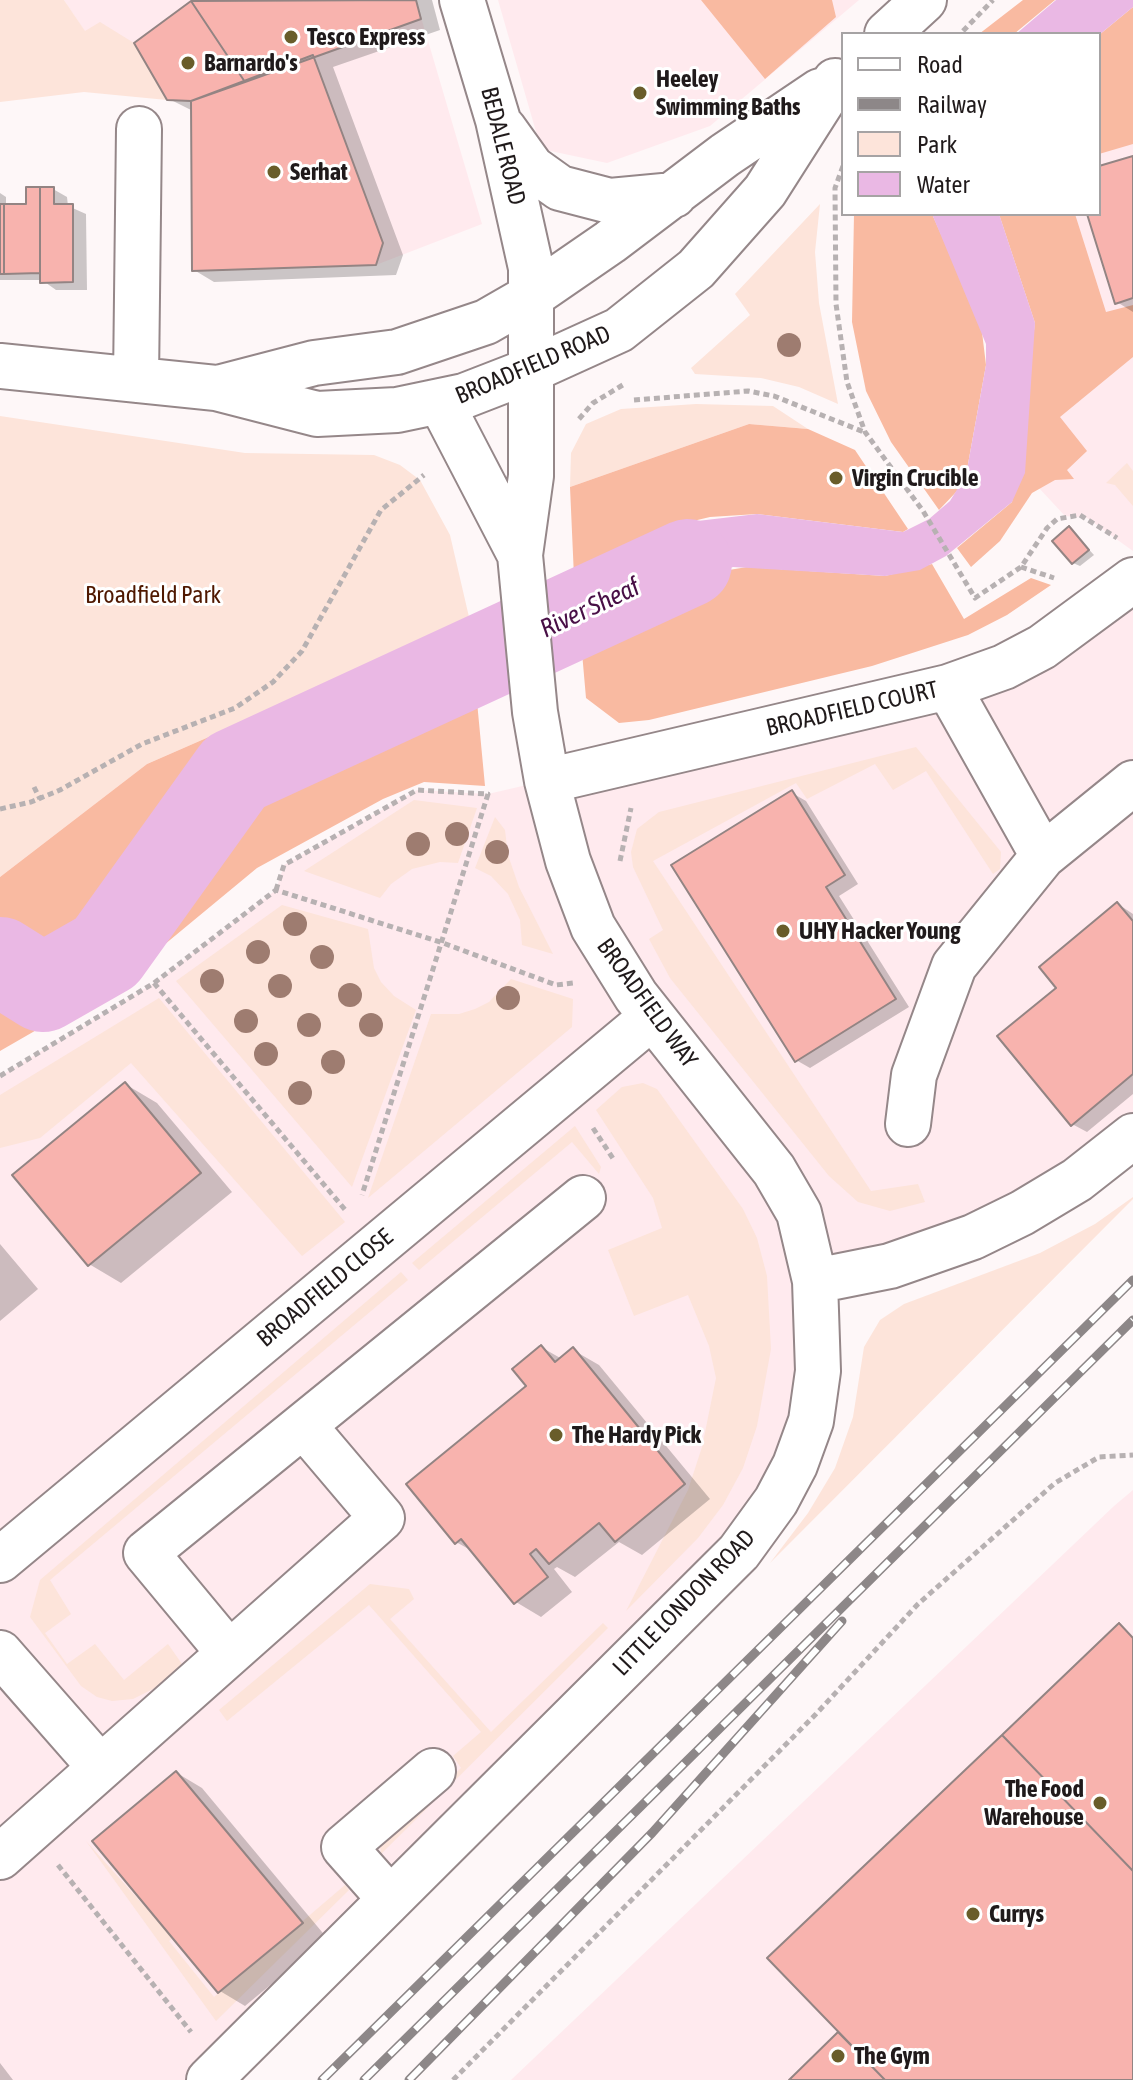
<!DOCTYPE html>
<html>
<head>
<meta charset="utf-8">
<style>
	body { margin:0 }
	#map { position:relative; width:1133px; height:2080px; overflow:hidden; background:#fef7f8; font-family:"Asap Condensed",sans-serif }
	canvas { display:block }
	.legend { position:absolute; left:841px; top:32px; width:260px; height:184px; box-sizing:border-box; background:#fff; border:2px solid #a6a3a4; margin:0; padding:10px 14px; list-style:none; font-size:24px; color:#201a1b }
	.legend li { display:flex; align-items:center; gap:16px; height:40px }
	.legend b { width:40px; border:2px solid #a6a3a4 }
</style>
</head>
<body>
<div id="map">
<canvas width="1133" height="2080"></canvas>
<ul class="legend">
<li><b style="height:10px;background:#fff"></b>Road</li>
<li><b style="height:10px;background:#8d8788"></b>Railway</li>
<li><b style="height:22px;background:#fde4da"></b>Park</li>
<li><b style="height:22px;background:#eab8e4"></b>Water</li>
</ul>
</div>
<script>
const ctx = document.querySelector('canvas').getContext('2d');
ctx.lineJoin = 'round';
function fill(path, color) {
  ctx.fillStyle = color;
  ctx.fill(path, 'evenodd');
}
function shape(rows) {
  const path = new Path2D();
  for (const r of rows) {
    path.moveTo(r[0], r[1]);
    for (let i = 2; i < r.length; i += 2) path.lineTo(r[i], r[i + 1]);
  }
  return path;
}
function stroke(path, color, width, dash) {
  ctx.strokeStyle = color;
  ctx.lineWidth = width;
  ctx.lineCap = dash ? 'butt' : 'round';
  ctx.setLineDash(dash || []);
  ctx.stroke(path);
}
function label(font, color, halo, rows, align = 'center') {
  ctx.font = font + ' "Asap Condensed",sans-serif';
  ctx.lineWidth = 6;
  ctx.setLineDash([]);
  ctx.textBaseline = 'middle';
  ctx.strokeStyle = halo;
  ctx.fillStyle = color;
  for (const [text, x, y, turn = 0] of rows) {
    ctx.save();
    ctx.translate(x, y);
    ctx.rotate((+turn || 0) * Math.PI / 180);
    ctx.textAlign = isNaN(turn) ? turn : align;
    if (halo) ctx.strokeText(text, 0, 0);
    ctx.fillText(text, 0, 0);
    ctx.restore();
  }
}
const built = shape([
	[64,0,416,0,482,224,376,265,192,271,191,101,167,100,134,43,85,32],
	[498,0,859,0,710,126,607,163,541,149],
	[1133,7,1133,551,1087,518,1065,516,1025,473,999,214,1099,214,1099,35],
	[1133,580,1133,1136,1077,1180,816,1281,795,1465,209,2080,0,2080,0,1076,154,983,276,890,284,865,417,790,488,794,948,687],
	[1133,1490,1133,2080,511,2080,1114,1506]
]);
const green = shape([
	[0,0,64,0,85,31,100,22,134,43,167,100,84,92,0,102],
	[820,204,815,252,819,303,838,404,799,387,761,378,695,374,691,368,750,315,735,294],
	[696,404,773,406,808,429,749,424,570,487,571,453,586,424,621,409],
	[0,416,245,453,374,455,400,465,420,480,450,535,469,617,339,680,147,764,0,877],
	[1127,463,1133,471,1133,506,1115,485,1106,483],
	[916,747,1001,852,1000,869,993,874,926,771,893,790,875,764,807,799,796,783,653,861,871,1191,918,1184,925,1202,890,1211,858,1202,829,1176,670,978,649,939,663,930,633,867,631,852,637,829,659,812],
	[414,800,477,808,458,863,440,862,412,869,391,884,380,898,304,871],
	[495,817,505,830,508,855,519,887,553,954,522,945,520,920,508,894,491,876,475,868],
	[282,905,368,929,374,968,381,982,394,996,416,1010,352,1187,176,981],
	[511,979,573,999,572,1027,368,1198,431,1014,459,1014,475,1009,489,1002],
	[159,998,345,1222,302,1256,131,1063,40,1138,0,1148,0,1095],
	[643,1083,657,1089,743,1209,757,1238,767,1276,771,1349,757,1426,743,1468,723,1505,698,1538,626,1611,688,1490,702,1447,716,1378,709,1346,688,1295,634,1316,608,1250,662,1228,653,1198,596,1110,622,1087],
	[575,1126,601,1167,599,1174,572,1142,419,1270,412,1263],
	[1133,1197,1133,1199,770,1563,808,1513,835,1468,853,1417,864,1347,880,1320,904,1304,1040,1253,1095,1224],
	[401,1272,408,1280,50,1580,71,1614,45,1633,67,1664,95,1644,124,1680,168,1644,182,1664,155,1688,133,1699,112,1701,97,1697,81,1686,30,1617,40,1580],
	[370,1584,409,1589,414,1599,390,1619,491,1732,603,1623,608,1628,381,1854,380,1845,461,1768,453,1756,481,1732,369,1605,227,1721,219,1710],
	[86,1841,173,1938,169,1941,214,1997,345,1885,349,1890,216,2021]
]);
const forest = shape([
	[701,0,832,0,836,17,765,79],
	[1023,0,1055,0,1014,34,979,34],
	[1133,7,1133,144,1099,154,1099,35],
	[854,214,932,214,981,324,986,365,966,475,959,489,939,510,891,442,866,391,852,322],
	[999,214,1075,214,1106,312,1133,305,1133,357,1060,417,1087,451,1067,470,1074,479,1055,480,1032,493,1000,541,971,567,957,548,1012,502,1035,323],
	[749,424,808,429,855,450,908,529,903,532,757,514,710,517,689,522,574,577,570,487],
	[932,564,964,619,1031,578,1051,585,1007,615,968,635,872,666,649,720,619,723,586,698,581,641,717,572,747,567,885,576],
	[469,617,485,786,424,782,383,799,257,868,118,983,0,1051,0,877,147,764,339,680]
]);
const water = shape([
	[1056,0,1133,0,1133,7,1099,35,1016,34],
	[932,214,999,214,1035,323,1025,473,1012,502,946,556,920,570,885,576,733,567,717,572,581,641,574,577,689,522,757,514,903,532,929,519,950,501,966,475,986,365,986,344]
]);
const shadow = shape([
	[195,0,432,0,440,30,333,67,403,255,396,275,214,282,194,270,193,111,169,99,136,44],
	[1133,158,1133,312,1117,302,1089,214,1099,214,1099,169],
	[53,189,67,197,68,206,86,214,87,290,56,290,42,280,0,280,0,193,6,197,6,206,28,206],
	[1069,528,1094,555,1080,566,1073,563],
	[792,793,806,801,858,884,839,896,909,1007,810,1068,796,1060],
	[1118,904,1133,914,1133,1094,1087,1132,1072,1124,1059,988],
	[125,1084,157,1103,232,1192,121,1283,89,1264],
	[0,1244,38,1289,0,1321],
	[541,1347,562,1359,573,1350,599,1365,710,1499,642,1555,619,1542,575,1577,557,1567,554,1569,572,1592,541,1617,516,1602,476,1553,456,1542,529,1387],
	[177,1773,202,1788,327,1938,245,2006,220,1991],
	[0,2063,13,2080,0,2080]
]);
const river = shape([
	[0,961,43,988,106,952,235,772,688,563]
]);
const building = shape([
	[416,0,421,19,245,82,191,1,416,0],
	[191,1,245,82,191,101,167,100,134,43,191,1],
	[313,55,383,243,376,265,192,271,191,101,313,55],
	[1133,156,1133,298,1115,304,1087,214,1099,214,1099,166,1133,156],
	[26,187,40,187,40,273,4,274,4,204,26,204,26,187],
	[40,187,54,187,54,204,73,204,73,282,40,283,40,187],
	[0,204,4,204,4,274,0,274,0,204],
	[1069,526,1089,550,1072,564,1052,541,1069,526],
	[792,790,845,875,826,887,896,999,795,1062,671,865,792,790],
	[1117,902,1133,921,1133,1074,1071,1126,997,1036,1056,988,1039,967,1117,902],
	[125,1082,201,1173,88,1266,12,1175,125,1082],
	[541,1345,555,1362,573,1347,685,1484,615,1542,599,1523,549,1564,536,1549,530,1554,548,1577,514,1604,461,1539,455,1544,406,1484,526,1386,512,1369,541,1345],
	[1119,1623,1133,1638,1133,1871,1002,1735,1119,1623],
	[1002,1735,1133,1871,1133,2080,885,2080,767,1958,1002,1735],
	[176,1771,303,1923,218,1993,92,1841,176,1771],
	[838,2032,885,2080,789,2080,838,2032]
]);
const path = shape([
	[963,31,993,0],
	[843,166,835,188,836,304,847,382,865,432,923,511,975,598,1021,567,1047,528,1057,519,1080,515,1117,538],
	[634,400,748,391,774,396,864,432],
	[579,419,593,403,626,383],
	[1021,567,1054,578],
	[34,787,40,799],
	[0,809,31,802,60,790,142,744,235,708,273,682,302,651,381,510,424,475],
	[620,861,631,808],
	[276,890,284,865,417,790,488,794,362,1195],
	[154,983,347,1212],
	[0,1076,154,983,276,890,443,943,556,985,573,983],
	[593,1128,614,1160],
	[58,1865,191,2032],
	[453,2080,816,1714,918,1604,1055,1483,1099,1457,1133,1455]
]);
const minor = shape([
	[887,34,924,0],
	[504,129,532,168,560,188,610,201,674,195],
	[0,366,216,388,317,414,397,410,464,396,531,370,619,330,696,269,765,191,835,81],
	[136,380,139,129],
	[218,388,314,363,397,352,486,322,533,295,610,242,725,155,820,91],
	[441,403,520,555],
	[948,687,1043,856],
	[547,781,948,687,1004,667,1042,647,1133,580],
	[908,1124,914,1075,954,966,1043,856,1133,783],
	[815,1281,890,1266,973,1237,1022,1213,1077,1180,1133,1136],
	[0,1560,652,1017],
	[0,1653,100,1767],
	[229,1653,146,1553,583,1198],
	[0,1857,382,1518,304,1426],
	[390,1899,344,1847,433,1771],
	[209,2080,739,1552,776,1501,795,1465,811,1421,818,1371,815,1281,799,1213,774,1170,636,996,593,927,568,861,547,781,535,712,520,555,531,476,531,268,498,120,462,0]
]);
const rail = shape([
	[322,2080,1133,1280],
	[364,2080,1133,1320],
	[409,2080,652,1833,842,1621]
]);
const trees = [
	[789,345],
	[457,834],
	[418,844],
	[497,852],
	[295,924],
	[258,952],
	[322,957],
	[212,981],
	[280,986],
	[350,995],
	[508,998],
	[246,1021],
	[309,1025],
	[371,1025],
	[266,1054],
	[333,1062],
	[300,1093]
];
const markers = [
	[291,37,8,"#695d2a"],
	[188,63,8,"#695d2a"],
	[640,93,8,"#695d2a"],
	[274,172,8,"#695d2a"],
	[836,478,8,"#695d2a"],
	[783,931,8,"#695d2a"],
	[556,1435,8,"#695d2a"],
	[1100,1803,8,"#695d2a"],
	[973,1914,8,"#695d2a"],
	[838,2056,8,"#695d2a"]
];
const poiNames = [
	["Tesco Express",307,37],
	["Barnardo's",204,63],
	["Heeley",656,79],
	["Swimming Baths",656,107],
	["Serhat",290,172],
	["Virgin Crucible",852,478],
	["UHY Hacker Young",799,931],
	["The Hardy Pick",572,1435],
	["The Food",1084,1789,"right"],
	["Warehouse",1084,1817,"right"],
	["Currys",989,1914],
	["The Gym",854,2056]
];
const streetNames = [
	["BEDALE ROAD",503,146,76],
	["BROADFIELD ROAD",533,365,-23],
	["BROADFIELD COURT",852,709,-13],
	["BROADFIELD WAY",647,1003,54],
	["BROADFIELD CLOSE",325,1288,-40],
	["LITTLE LONDON ROAD",684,1603,-46]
];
const parkNames = [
	["Broadfield Park",153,595]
];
const waterNames = [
	["River Sheaf",590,608,-25]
];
fill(built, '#ffeaee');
fill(green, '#fde4da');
fill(forest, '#f9baa1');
fill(water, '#eab8e4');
fill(shadow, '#0003');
stroke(river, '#eab8e4', 88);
fill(building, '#f8b3ae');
stroke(building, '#938483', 2);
stroke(minor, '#958789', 48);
stroke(path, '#b7b1b2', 5, [6, 4]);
stroke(minor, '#fff', 44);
stroke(rail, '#8d8788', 9);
stroke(rail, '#fff', 6, [18]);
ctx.fillStyle = '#9e7c70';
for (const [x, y] of trees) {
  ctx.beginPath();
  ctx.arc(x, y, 12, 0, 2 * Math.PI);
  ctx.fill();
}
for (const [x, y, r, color] of markers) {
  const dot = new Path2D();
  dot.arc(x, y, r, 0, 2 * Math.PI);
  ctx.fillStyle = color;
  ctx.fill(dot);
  stroke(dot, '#fff', 3);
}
label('bold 24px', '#201a1b', '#fff', poiNames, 'left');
label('24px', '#201a1b', '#fff', streetNames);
label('24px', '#4f1800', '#fff', parkNames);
label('italic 26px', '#480f46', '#fff', waterNames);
</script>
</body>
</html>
